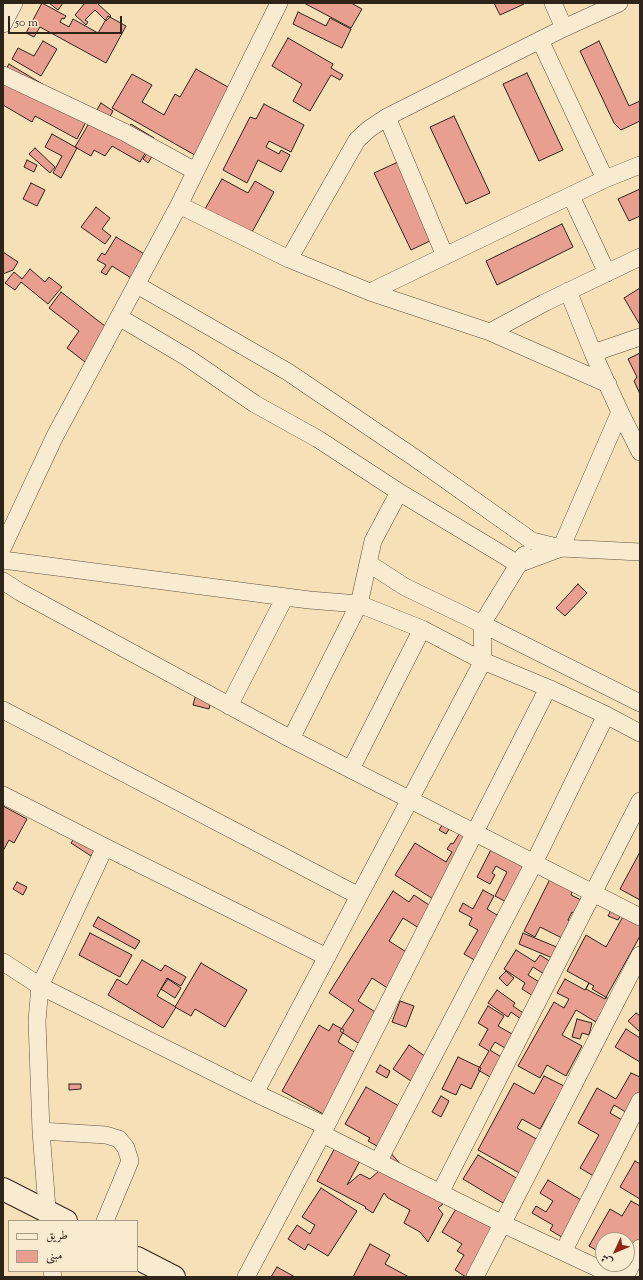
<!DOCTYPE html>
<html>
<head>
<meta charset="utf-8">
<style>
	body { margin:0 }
	#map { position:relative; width:643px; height:1280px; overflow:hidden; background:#f6e0b7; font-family:"Sorts Mill Goudy",Amiri,serif }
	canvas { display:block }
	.frame { position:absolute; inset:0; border:4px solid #2e2419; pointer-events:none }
	.legend { position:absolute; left:8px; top:1220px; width:130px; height:52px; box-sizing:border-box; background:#f9ebd0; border:1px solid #a89b87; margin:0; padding:5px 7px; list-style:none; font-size:12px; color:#2e2419 }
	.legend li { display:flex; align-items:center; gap:8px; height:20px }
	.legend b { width:20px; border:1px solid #a89b87 }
	.north { position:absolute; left:595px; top:1232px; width:40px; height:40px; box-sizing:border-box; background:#f9ebd0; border:1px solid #a89b87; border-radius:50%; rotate:226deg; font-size:11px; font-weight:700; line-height:16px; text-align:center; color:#2e2419 }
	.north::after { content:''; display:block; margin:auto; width:14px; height:18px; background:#8f2418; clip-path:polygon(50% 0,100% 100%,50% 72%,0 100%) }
	.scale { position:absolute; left:8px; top:16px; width:114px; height:18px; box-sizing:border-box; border:2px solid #2e2419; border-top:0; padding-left:5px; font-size:12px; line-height:14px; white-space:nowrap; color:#2e2419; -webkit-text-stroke:3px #f9ebd0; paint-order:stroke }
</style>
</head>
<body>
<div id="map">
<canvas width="643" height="1280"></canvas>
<div class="frame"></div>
<ul class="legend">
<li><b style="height:5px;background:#f9ebd0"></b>طريق</li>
<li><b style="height:11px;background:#e89f8f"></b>مبنى</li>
</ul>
<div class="north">ش</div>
<div class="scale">50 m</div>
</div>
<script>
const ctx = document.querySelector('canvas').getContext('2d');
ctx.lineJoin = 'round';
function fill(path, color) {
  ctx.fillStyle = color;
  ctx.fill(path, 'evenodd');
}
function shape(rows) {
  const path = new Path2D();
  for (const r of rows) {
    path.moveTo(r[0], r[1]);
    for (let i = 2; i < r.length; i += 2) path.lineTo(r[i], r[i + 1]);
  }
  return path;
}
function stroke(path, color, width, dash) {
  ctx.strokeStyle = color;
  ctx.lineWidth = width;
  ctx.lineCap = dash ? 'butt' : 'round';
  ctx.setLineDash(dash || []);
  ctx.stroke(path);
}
const building = shape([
	[42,3,66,16,64,19,62,18,60,22,69,27,73,19,98,33,108,16,126,26,106,63,40,27,34,37,26,33,42,3],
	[49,3,63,3,58,10,49,3],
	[85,3,97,3,111,16,106,21,95,10,85,20,88,22,86,25,75,15,85,3],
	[304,3,351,3,362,9,351,28,304,3],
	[494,3,523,3,524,4,500,15,494,3],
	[298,12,326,26,330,18,351,29,342,48,293,24,298,12],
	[288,38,333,64,331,68,343,75,340,80,331,75,310,111,293,101,302,84,272,66,288,38],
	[43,41,57,49,41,76,12,59,18,48,34,56,43,41],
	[599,41,629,106,640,101,640,121,621,130,614,123,580,51,599,41],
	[9,64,44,85,41,91,88,118,77,139,35,116,32,122,3,105,3,74,9,64],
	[196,69,235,91,200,158,112,108,132,74,152,85,142,102,164,115,175,94,180,97,196,69],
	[527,73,563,150,539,161,503,84,527,73],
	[101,103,113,111,108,120,127,131,131,124,154,138,140,162,112,146,105,156,94,150,91,156,75,147,101,103],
	[264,104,304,125,291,152,269,141,266,147,279,154,281,150,290,155,281,172,258,160,247,183,223,170,250,117,256,119,264,104],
	[454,116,490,193,466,204,430,127,454,116],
	[52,134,77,148,61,178,53,173,62,156,45,147,52,134],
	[35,148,55,167,50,173,29,154,35,148],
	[148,152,153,155,148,163,143,159,148,152],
	[27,160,37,165,34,172,24,167,27,160],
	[398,162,434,239,411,250,374,173,398,162],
	[222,179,248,193,255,181,274,192,251,234,205,209,222,179],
	[31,183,45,190,37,206,23,199,31,183],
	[640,189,640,216,629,221,618,199,640,189],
	[96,207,110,218,102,229,111,236,105,244,81,227,96,207],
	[562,224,573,247,497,285,486,261,562,224],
	[116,237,151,258,136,281,112,266,106,275,101,272,106,265,97,260,102,253,105,255,116,237],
	[3,252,18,262,13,270,3,274,3,252],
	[30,269,45,282,49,277,62,287,48,304,21,282,15,290,5,283,14,272,22,279,30,269],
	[640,288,640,325,624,298,640,288],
	[61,292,114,333,89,365,67,348,79,331,49,308,61,292],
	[640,353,640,394,634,381,637,377,628,359,640,353],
	[578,584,587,593,565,616,556,608,578,584],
	[196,694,211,699,209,709,193,705,196,694],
	[3,806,27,819,14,843,9,840,3,851,3,806],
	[444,822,451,826,446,834,439,830,444,822],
	[82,826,102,840,91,856,71,843,82,826],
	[461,831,473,831,438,902,395,875,415,843,446,862,452,852,447,849,451,843,453,844,461,831],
	[495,842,538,864,516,907,495,896,507,872,496,866,492,873,495,875,490,884,477,877,495,842],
	[640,852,640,900,620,889,640,852],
	[553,873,575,884,571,895,589,904,582,917,572,912,568,920,580,926,572,943,540,927,535,937,524,931,553,873],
	[17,882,27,887,23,895,13,889,17,882],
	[483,890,494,896,487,909,507,921,483,965,464,954,478,930,469,925,472,918,459,911,463,903,473,909,483,890],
	[393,891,409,902,414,895,435,909,422,930,403,918,389,941,411,955,389,989,372,978,358,1001,380,1015,361,1045,340,1031,354,1010,329,993,393,891],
	[614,904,624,909,618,920,608,916,614,904],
	[625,913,640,922,640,936,605,999,586,989,589,983,567,971,586,935,606,947,625,913],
	[98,917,140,941,135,949,93,926,98,917],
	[90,933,132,955,120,977,79,955,90,933],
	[523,933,566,951,562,962,519,944,523,933],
	[516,950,535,962,540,955,559,967,552,979,533,967,528,975,549,988,541,1001,522,989,525,983,504,969,516,950],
	[142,960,161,971,165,965,186,977,181,986,167,978,157,996,176,1007,163,1028,108,995,117,979,127,985,142,960],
	[201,963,247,990,225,1027,195,1009,191,1016,175,1007,201,963],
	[506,971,514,978,507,986,499,978,506,971],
	[168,979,181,988,175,998,161,989,168,979],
	[565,979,585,990,589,983,594,986,592,989,609,999,596,1022,576,1010,562,1035,582,1046,566,1076,547,1065,540,1078,518,1066,554,1002,564,1008,569,999,557,993,565,979],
	[497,990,515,1003,513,1006,532,1019,528,1024,511,1012,508,1017,488,1003,497,990],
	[400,1001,414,1006,406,1027,392,1022,400,1001],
	[488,1006,504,1016,498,1026,521,1039,513,1053,495,1042,490,1050,511,1063,499,1082,478,1070,489,1051,479,1045,488,1029,478,1023,488,1006],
	[636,1013,640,1016,640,1030,639,1031,628,1021,636,1013],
	[577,1019,592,1023,589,1035,582,1033,580,1039,572,1037,577,1019],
	[333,1024,344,1030,338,1042,359,1055,325,1115,282,1091,319,1025,329,1031,333,1024],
	[626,1029,640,1038,640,1062,615,1047,626,1029],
	[409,1045,436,1064,420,1087,393,1069,409,1045],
	[458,1057,481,1068,471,1089,461,1084,456,1095,442,1089,458,1057],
	[380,1065,390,1071,387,1078,376,1072,380,1065],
	[631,1073,640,1077,640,1105,634,1117,614,1105,610,1113,631,1125,602,1181,580,1168,599,1135,578,1123,597,1088,616,1099,631,1073],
	[544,1076,564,1086,540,1129,522,1119,517,1128,540,1141,523,1175,478,1150,514,1083,534,1094,544,1076],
	[69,1084,81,1084,81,1089,69,1090,69,1084],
	[366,1087,411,1113,388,1152,368,1141,370,1138,345,1124,366,1087],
	[441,1096,449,1101,441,1117,432,1112,441,1096],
	[336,1146,362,1157,347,1185,360,1174,370,1179,380,1170,390,1152,401,1165,450,1198,438,1208,443,1214,428,1242,420,1232,404,1223,410,1210,388,1198,384,1193,373,1213,365,1208,366,1207,317,1181,336,1146],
	[478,1155,518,1179,503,1203,463,1179,478,1155],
	[635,1161,640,1164,640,1199,620,1187,635,1161],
	[548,1180,591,1206,570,1242,550,1230,553,1225,532,1213,536,1206,546,1212,553,1201,540,1193,548,1180],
	[321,1188,357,1211,328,1256,308,1244,305,1250,288,1239,297,1225,310,1234,315,1225,302,1217,321,1188],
	[462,1199,503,1224,471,1277,466,1277,455,1270,464,1255,457,1251,462,1244,442,1232,462,1199],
	[631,1201,640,1206,640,1254,631,1270,621,1264,627,1264,627,1240,603,1240,603,1254,589,1246,610,1209,622,1216,631,1201],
	[370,1244,390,1255,385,1264,409,1277,353,1277,370,1244],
	[277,1267,295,1277,271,1277,277,1267]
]);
const street = shape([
	[279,3,179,205,289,259,370,292,490,332,544,303,640,257],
	[553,3,564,28],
	[3,24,14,3],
	[3,75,124,132,195,171],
	[387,117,445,256],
	[605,179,640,165],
	[571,196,607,273],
	[289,259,357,140,369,129,387,117,564,28,619,3],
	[137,285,288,372,415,458,532,541,561,548],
	[568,291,593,353,620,412,640,452],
	[370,292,605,179,540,40],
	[119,317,188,358,255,404,318,439,399,492,518,564,561,548],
	[490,332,608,384],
	[593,353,640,337],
	[620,412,561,548,640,552],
	[3,547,55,436,179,205],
	[3,560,309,600,359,604,422,629,483,661,548,688,606,715,640,733],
	[368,563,405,587,482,624,524,555],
	[3,581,20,592,291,739,640,917],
	[229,706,285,597],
	[3,710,359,896],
	[291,739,359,604,373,541,399,492],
	[351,769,422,629],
	[3,795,105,847,327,957],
	[3,962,40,986,255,1093,326,1126],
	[255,1093,483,661,482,624,640,703],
	[41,1131,106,1135,119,1139,126,1148,130,1161,105,1221],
	[322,1134,503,1224,617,1277],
	[378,1162,534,863,606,715],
	[440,1193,640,801],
	[48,1221,41,1131,37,1021,40,986,105,847],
	[563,1252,640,1101],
	[52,1271,53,1277],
	[246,1277,322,1134,548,688],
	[475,1277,640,955],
	[625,1277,640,1248]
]);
const secondary = shape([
	[3,1189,66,1221],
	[137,1258,174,1277]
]);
fill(building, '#e89f8f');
stroke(building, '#2e2419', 1);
stroke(street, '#605340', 18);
stroke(secondary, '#2e2419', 24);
stroke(street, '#f9ebd0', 17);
stroke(secondary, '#f9ebd0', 22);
</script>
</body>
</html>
